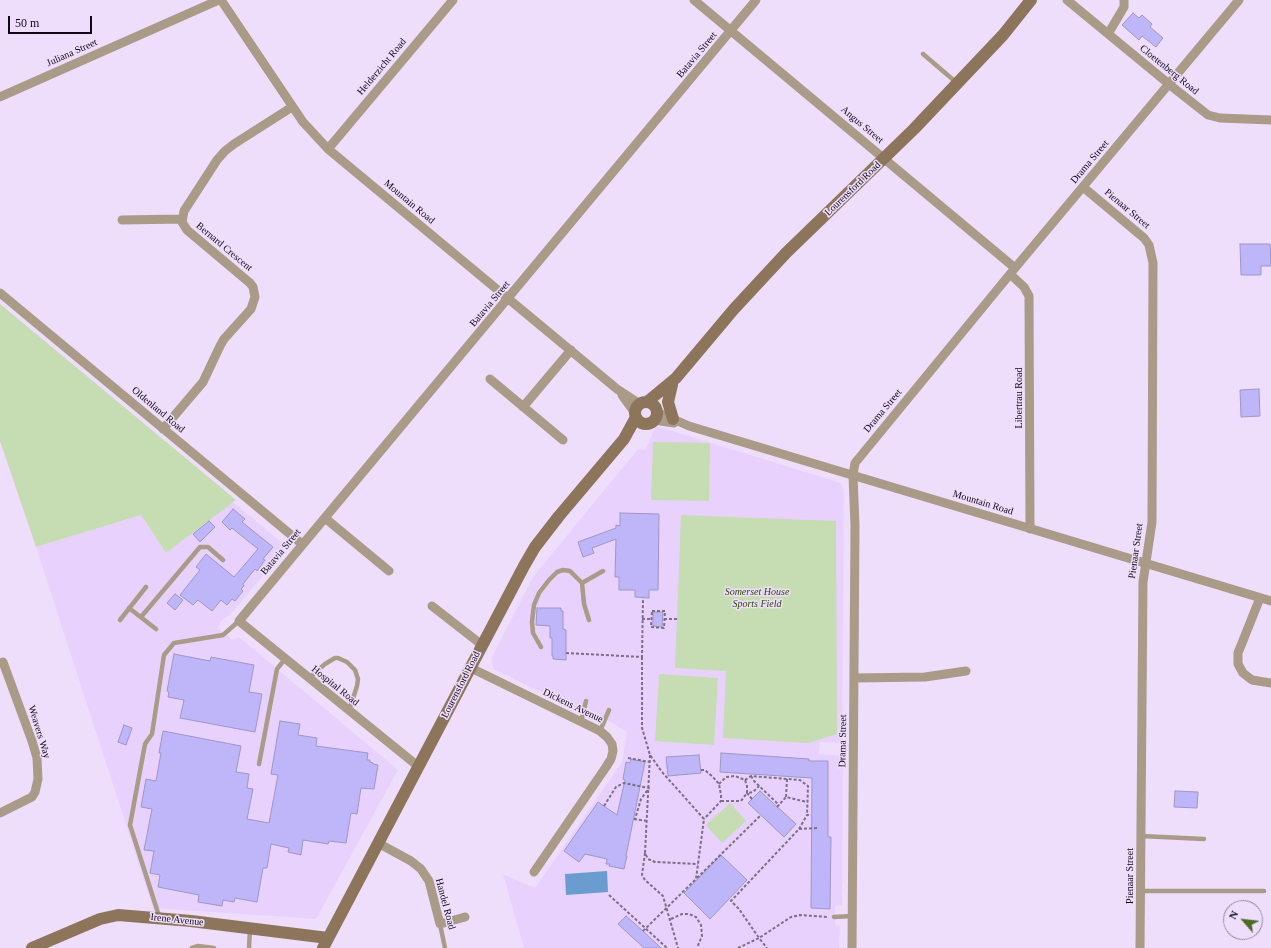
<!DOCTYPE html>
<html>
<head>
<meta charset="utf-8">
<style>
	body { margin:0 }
	#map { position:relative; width:1271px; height:948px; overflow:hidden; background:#eedefb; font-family:Georgia,serif }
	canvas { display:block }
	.north { position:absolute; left:1223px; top:900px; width:40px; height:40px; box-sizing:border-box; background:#eedefb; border:1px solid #9588a0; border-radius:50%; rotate:298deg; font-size:11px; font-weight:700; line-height:16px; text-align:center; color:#100717 }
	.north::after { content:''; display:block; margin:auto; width:14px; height:18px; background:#4b6c22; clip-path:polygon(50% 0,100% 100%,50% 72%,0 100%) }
	.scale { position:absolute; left:8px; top:16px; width:84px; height:18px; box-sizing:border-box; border:2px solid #100717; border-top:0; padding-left:5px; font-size:12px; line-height:14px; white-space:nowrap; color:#100717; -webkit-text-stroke:3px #eedefb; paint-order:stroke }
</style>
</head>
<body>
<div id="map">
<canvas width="1271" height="948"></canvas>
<div class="north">N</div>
<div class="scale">50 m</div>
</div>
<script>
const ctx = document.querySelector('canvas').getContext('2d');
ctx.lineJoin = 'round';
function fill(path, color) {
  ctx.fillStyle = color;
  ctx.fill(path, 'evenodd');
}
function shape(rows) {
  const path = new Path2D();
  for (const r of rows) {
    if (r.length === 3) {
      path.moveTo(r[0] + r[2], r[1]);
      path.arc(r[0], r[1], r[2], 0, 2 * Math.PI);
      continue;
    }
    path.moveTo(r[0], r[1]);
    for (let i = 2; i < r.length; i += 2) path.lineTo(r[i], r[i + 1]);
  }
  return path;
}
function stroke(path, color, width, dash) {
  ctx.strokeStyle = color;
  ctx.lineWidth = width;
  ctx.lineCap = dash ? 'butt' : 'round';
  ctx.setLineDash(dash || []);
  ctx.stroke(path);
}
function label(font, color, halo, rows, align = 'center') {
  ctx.font = font + ' Georgia,serif';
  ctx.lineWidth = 3;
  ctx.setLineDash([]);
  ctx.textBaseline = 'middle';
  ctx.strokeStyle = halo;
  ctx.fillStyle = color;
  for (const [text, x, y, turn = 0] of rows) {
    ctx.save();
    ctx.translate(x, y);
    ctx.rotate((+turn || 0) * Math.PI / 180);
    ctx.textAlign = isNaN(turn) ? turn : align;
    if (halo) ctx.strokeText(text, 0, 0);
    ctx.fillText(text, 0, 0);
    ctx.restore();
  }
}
const built = shape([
	[656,426,841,483,844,491,842,743,820,742,819,754,843,756,842,905,835,906,835,925,840,926,839,948,524,948,503,874,535,888,622,762,627,732,582,705,578,710,494,669,492,663,492,657,533,577,638,449,645,450],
	[233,502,287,547,230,615,222,620,217,628,233,640,239,637,398,770,316,919,153,908,36,547,141,515,166,553]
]);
const green = shape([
	[0,304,236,500,166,553,141,515,36,547,0,441],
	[653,442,710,443,709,501,651,500],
	[681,515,836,521,837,734,808,743,723,738,726,671,675,668],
	[659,674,718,678,714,745,655,741],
	[730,803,746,821,722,843,706,825]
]);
const water = shape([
	[607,871,608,892,566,895,565,874]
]);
const building = shape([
	[1133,13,1139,18,1142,15,1152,24,1150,27,1163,38,1156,47,1142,36,1139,40,1122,25,1133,13],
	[1240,244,1270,244,1271,266,1261,266,1261,275,1241,275,1240,244],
	[1259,389,1260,416,1241,417,1240,390,1259,389],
	[233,509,245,519,242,522,273,547,263,559,265,560,257,571,255,569,243,584,244,586,241,589,243,591,235,601,232,599,227,605,221,600,212,611,198,600,193,605,180,595,200,570,196,567,206,554,234,577,258,549,232,528,230,530,222,522,233,509],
	[620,513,659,514,658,590,649,590,649,598,635,597,635,590,619,590,619,577,615,577,616,539,592,548,594,553,583,557,578,542,616,528,616,525,620,526,620,513],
	[209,521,215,527,200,542,193,534,209,521],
	[175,594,183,600,175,610,167,603,175,594],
	[537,608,561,608,561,611,563,611,563,629,566,630,566,660,553,659,553,656,552,656,552,638,550,638,550,626,536,625,537,608],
	[653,612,663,612,662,627,653,626,653,612],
	[174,654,210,661,211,657,254,665,249,692,262,694,255,732,180,718,184,700,168,697,169,692,167,691,174,654],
	[280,721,300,724,298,735,317,738,316,746,368,753,367,760,370,760,370,762,373,763,373,764,378,765,374,789,361,788,357,814,351,813,346,843,329,841,328,844,303,840,301,855,288,852,289,848,271,844,267,868,263,868,257,902,235,898,234,902,223,900,222,906,198,902,199,895,158,887,160,875,150,873,154,851,144,850,152,809,141,807,146,779,156,781,161,753,159,753,163,731,241,746,236,772,249,774,247,788,253,789,247,819,269,823,278,775,271,774,280,721],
	[124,725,132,728,126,745,118,742,124,725],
	[721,753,809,759,809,761,828,761,828,837,831,837,830,909,811,908,812,778,720,772,721,753],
	[699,755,701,773,668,776,666,757,699,755],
	[631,759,645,762,626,856,627,856,624,869,609,866,610,864,606,864,607,859,585,854,579,862,564,851,598,802,617,815,625,780,623,779,626,762,630,763,631,759],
	[760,791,796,824,784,837,748,803,760,791],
	[1175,791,1198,792,1197,808,1174,807,1175,791],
	[721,855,747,880,710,919,684,893,721,855],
	[626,916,643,931,661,948,644,948,618,924,626,916]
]);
const path = shape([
	[652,611,665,611,664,628,651,627,652,611],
	[642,619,651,619],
	[664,619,677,619],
	[566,653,642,657,643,598],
	[642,657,642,728,650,755,662,772,704,819,696,879,761,815],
	[650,755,645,853,648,859,655,862,698,864],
	[628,758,650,762],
	[701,770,705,770,713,777,719,784,721,795,721,801,704,819],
	[751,776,754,781,779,805],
	[745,780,751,776,800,780,808,786,807,815],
	[719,784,726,777,735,776,745,780,747,786,747,793,741,801,721,801],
	[786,797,787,779],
	[752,799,747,793,753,792,759,786],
	[604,806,616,787,624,783,649,788,641,799,635,819],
	[777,807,786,797,807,802],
	[634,819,647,821],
	[817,828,799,829,731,901,739,909,759,938,791,917,800,915,828,917],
	[799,829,807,815,811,815],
	[645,853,642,875,645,880,663,896,678,948],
	[609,895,667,948],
	[671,919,682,914,689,914,696,917,701,925,702,936,697,948],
	[643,931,696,879],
	[738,948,759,938,767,948]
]);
const lane = shape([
	[923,54,957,83],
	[582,583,603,571],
	[129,608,156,629],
	[141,617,200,547,208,547,223,560],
	[120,620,146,587],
	[541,647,533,633,532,622,534,605,539,593,549,580,557,572,563,570,570,571,582,583,584,604,589,620],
	[309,678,325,664,335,658,338,658,347,662,355,670,358,679,357,686,349,711],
	[581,722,586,701],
	[600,731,609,710],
	[259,764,277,669,285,659],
	[1141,836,1204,839],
	[1141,891,1264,891],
	[159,916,130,825,145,744,152,734,164,655,174,643,223,635,239,621],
	[834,917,852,916],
	[440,924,445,948],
	[192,948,198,946,214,948],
	[249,948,250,929]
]);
const street = shape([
	[221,0,303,122,328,149,617,389,640,404],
	[694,0,1015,268],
	[1067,0,1175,89,1208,115,1220,118,1271,120],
	[1108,34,1124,7,1124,0],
	[0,97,219,0],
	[328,149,453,0],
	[1083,187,1144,238,1149,245,1153,263,1152,522,1143,582,1140,948],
	[122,220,182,219],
	[1010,274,1024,287,1029,296,1030,529],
	[0,293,302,544],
	[490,379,563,440],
	[622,395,635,413],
	[523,407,571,350],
	[657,412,689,426,1271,601],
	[654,420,674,423],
	[163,429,203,382,220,346,224,339,251,309,255,297,253,287,250,283,187,230,182,222,184,211,217,160,225,151,234,144,292,107],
	[325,518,389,571],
	[1260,598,1238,653,1238,664,1243,673,1252,680,1271,683],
	[432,606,482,645],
	[471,668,600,731,607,737,612,744,613,751,611,759,606,767,534,872],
	[854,678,925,677,966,671],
	[419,767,239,621,756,0],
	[0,813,32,797,35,792,38,779,37,758,32,741,3,662],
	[378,843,411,861,421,869,429,881,440,924,465,917],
	[852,948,855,526,853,475,855,463,1015,268,1239,0]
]);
const secondary = shape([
	[672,385,668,402,673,419],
	[647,402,676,378,734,309,786,253,914,129,1003,35,1031,0],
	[646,413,11],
	[32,948,100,919,118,915,191,921,328,938],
	[323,948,524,566,535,547,559,516,624,439,636,417]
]);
const streetNames = [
	["Juliana Street",72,53,-24],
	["Batavia Street",697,55,-50],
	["Helderzicht Road",382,67,-50],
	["Cloetenberg Road",1169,70,39],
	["Angus Street",862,125,40],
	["Drama Street",1090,162,-50],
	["Lourensford Road",853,189,-44],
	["Mountain Road",409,202,40],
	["Pienaar Street",1127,209,40],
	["Bernard Crescent",224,247,40],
	["Batavia Street",490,304,-50],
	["Libertrau Road",1019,398,-90],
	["Oldenland Road",158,410,40],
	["Drama Street",883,411,-50],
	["Mountain Road",983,503,17],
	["Pienaar Street",1136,551,-82],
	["Batavia Street",281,552,-50],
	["Lourensford Road",461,685,-63],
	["Hospital Road",335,686,39],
	["Dickens Avenue",573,706,26],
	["Weavers Way",39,732,73],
	["Drama Street",843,741,-89],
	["Pienaar Street",1130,876,-90],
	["Handel Road",445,904,75],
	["Irene Avenue",177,920,6]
];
const parkNames = [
	["Somerset House",757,592],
	["Sports Field",757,604]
];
fill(built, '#e9d1fd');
fill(green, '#c6dcb2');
fill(water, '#6a9cd0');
fill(building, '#beb6f9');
stroke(building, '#9d97c8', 1);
stroke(path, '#7b6e85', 2, [3, 2]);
stroke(lane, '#aa9a88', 4.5);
stroke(street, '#aa9a88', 9);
stroke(secondary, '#8d755b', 12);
label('10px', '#100717', '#eedefb', streetNames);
label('italic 10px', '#2c4800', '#eedefb', parkNames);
</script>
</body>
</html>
